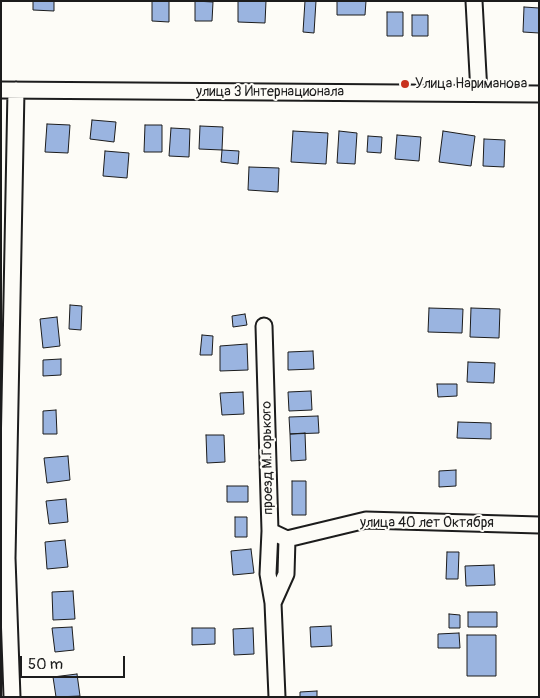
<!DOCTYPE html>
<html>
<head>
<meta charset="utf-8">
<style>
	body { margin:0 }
	#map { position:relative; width:540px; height:698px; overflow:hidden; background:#fdfcf7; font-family:Pangolin,sans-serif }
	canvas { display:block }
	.frame { position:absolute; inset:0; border:2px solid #1c1c1c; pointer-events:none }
	.scale { position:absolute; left:20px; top:656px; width:105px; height:22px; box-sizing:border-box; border:2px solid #1c1c1c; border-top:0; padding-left:6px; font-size:15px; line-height:18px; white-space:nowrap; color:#1c1c1c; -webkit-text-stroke:4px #fdfcf7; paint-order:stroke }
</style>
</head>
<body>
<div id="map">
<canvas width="540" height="698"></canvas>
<div class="frame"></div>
<div class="scale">50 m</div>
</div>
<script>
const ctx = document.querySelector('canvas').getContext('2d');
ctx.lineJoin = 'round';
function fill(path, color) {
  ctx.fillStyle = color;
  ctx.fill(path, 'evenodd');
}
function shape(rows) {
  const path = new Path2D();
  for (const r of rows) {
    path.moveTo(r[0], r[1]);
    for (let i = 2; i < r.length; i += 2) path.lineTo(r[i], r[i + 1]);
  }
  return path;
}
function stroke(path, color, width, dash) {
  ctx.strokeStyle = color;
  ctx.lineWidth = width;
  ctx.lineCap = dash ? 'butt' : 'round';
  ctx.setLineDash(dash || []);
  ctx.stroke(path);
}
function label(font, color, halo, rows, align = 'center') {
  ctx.font = font + ' Pangolin,sans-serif';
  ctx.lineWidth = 4;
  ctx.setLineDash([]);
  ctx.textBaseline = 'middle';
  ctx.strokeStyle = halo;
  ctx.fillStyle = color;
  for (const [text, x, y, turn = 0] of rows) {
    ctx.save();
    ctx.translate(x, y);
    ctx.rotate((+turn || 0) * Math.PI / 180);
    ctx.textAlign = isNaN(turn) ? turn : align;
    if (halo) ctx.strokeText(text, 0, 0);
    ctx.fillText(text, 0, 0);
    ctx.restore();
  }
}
const building = shape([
	[33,1,54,1,54,11,33,10,33,1],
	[152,1,169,1,169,22,152,21,152,1],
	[195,1,213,2,212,21,195,21,195,1],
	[238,1,266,1,265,23,238,22,238,1],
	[305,1,316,1,314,33,303,32,305,1],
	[337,1,366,1,365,15,337,15,337,1],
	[524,7,539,8,539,33,523,32,524,7],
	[387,12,403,12,403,36,387,36,387,12],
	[412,15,428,15,428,36,412,36,412,15],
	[92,120,116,122,114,142,90,139,92,120],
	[47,124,70,125,68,153,45,152,47,124],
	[145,125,162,125,162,152,144,152,145,125],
	[200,126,223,127,222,150,199,149,200,126],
	[171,128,190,129,189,157,169,156,171,128],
	[293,131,328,133,326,164,291,162,293,131],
	[339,131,357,133,355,164,337,163,339,131],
	[443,131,475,136,471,166,439,162,443,131],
	[397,135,421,137,419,161,395,159,397,135],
	[368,136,382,137,381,153,367,152,368,136],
	[484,139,505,140,504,167,483,166,484,139],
	[222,150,239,151,238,164,221,162,222,150],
	[105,151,129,153,127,178,103,176,105,151],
	[249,167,279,168,278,192,248,190,249,167],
	[70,305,82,306,81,330,69,329,70,305],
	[429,308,463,309,462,333,428,332,429,308],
	[471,308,500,309,499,338,470,337,471,308],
	[245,314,247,325,233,327,232,316,245,314],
	[57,317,60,346,43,348,40,319,57,317],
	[202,335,213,336,212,355,200,355,202,335],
	[247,344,248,370,220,371,220,346,247,344],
	[313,351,314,369,288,370,288,352,313,351],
	[61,359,61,375,43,376,43,360,61,359],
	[468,362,495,363,494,383,467,382,468,362],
	[437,384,457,384,457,396,438,397,437,384],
	[311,391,312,410,289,411,288,392,311,391],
	[243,392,244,414,222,415,220,393,243,392],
	[56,410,57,434,43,434,43,411,56,410],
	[318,416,319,433,290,434,289,417,318,416],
	[458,422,491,423,491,439,457,438,458,422],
	[305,433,306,460,291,461,290,434,305,433],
	[206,435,224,435,225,462,207,463,206,435],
	[68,456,70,480,47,483,44,458,68,456],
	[456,470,456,486,439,487,439,471,456,470],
	[292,481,306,481,306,515,292,515,292,481],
	[227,486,248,486,248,502,227,502,227,486],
	[66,499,68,522,49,524,46,501,66,499],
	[235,517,247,517,247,537,235,537,235,517],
	[65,540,68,567,47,569,45,542,65,540],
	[251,549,254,573,233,575,231,551,251,549],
	[447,552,459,552,458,579,446,579,447,552],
	[494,565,495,585,466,586,465,566,494,565],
	[73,591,75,619,53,620,52,592,73,591],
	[468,612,497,612,497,627,468,627,468,612],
	[449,614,460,615,460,628,449,628,449,614],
	[331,626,332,646,311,647,310,627,331,626],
	[72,627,74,650,55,652,52,628,72,627],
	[192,628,215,628,215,644,192,645,192,628],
	[253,628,254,654,234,655,233,629,253,628],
	[459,633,460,648,438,648,438,634,459,633],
	[467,635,496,635,496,676,467,676,467,635],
	[77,674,80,696,56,697,53,677,77,674],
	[317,691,317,697,300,697,300,692,317,691]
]);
const minor = shape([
	[474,1,479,93],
	[1,90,539,94],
	[264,326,270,531,287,539,286,574,273,603,277,697],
	[270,531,268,574,273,603],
	[287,539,366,520,539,525],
	[12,697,7,558,16,90]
]);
const markers = [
	[405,84,5,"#c8321e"]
];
const poiNames = [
	["Улица Нариманова",415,84]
];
const streetNames = [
	["улица 3 Интернационала",270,92],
	["проезд М.Горького",268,458,-91],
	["улица 40 лет Октября",427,523]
];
fill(building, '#9ab4e0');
stroke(building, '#1c1c1c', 1);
stroke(minor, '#1c1c1c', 19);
stroke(minor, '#fdfcf7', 15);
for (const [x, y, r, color] of markers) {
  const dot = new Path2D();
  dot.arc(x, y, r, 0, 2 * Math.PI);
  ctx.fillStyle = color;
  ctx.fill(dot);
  stroke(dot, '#fdfcf7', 2);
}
label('14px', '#1c1c1c', '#fdfcf7', poiNames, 'left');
label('14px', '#1c1c1c', '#fdfcf7', streetNames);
</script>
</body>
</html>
